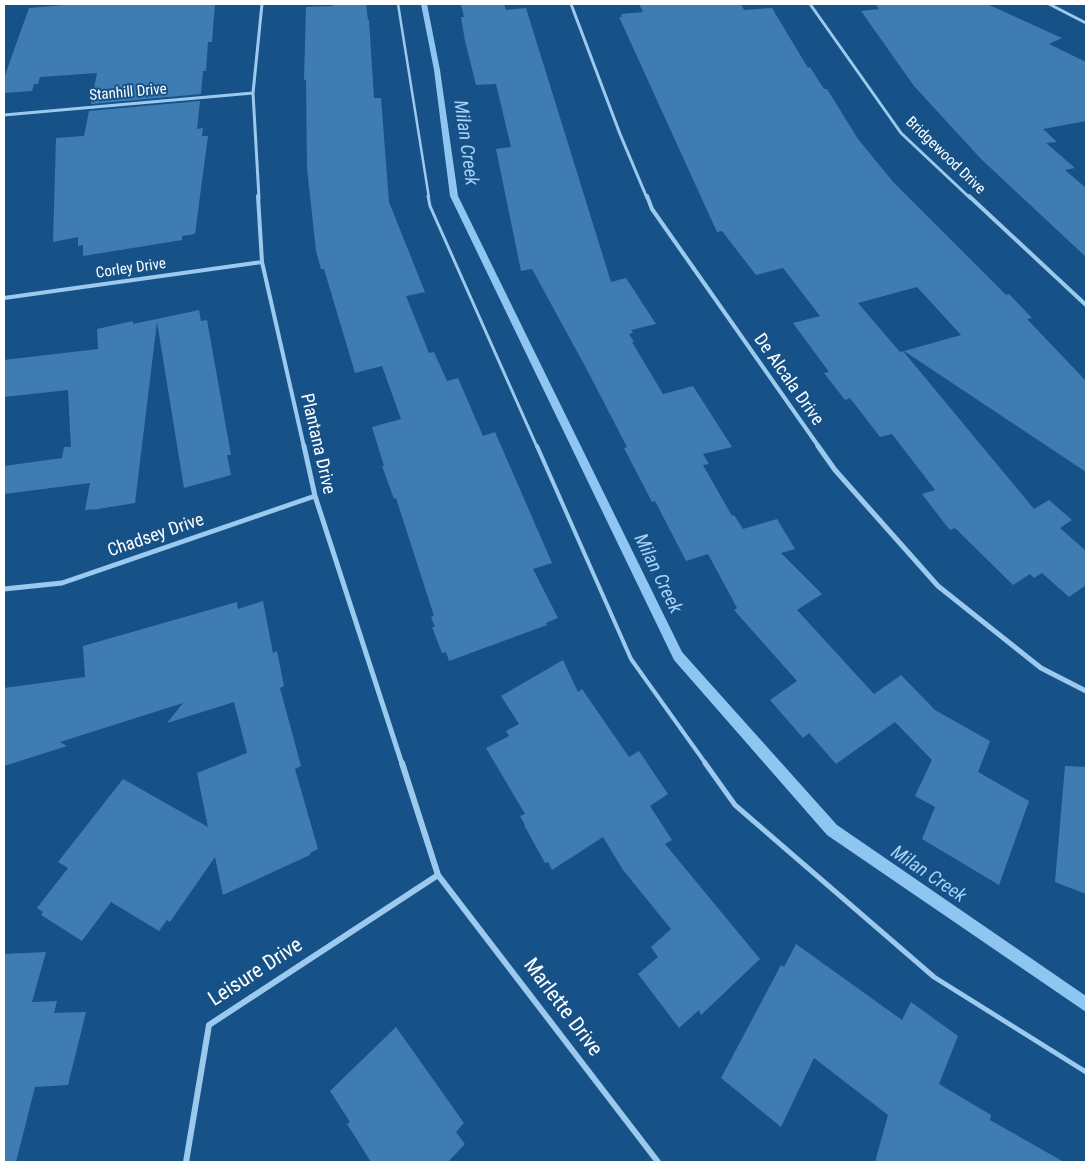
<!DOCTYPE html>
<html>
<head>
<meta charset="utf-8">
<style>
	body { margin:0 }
	#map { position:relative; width:1090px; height:1166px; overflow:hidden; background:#165288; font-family:"Roboto Condensed",sans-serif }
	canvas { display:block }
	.frame { position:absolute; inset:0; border:5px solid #fff; pointer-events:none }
</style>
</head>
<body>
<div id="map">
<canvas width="1090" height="1166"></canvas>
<div class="frame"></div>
</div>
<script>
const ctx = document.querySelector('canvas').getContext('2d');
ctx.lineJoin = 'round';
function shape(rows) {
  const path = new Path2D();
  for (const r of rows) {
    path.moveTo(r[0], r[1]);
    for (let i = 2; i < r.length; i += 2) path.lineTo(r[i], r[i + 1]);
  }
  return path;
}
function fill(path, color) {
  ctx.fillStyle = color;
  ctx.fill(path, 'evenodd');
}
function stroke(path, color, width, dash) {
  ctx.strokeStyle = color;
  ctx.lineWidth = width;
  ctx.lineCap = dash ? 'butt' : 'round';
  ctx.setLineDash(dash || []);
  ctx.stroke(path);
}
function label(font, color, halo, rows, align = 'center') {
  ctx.font = font + ' "Roboto Condensed",sans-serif';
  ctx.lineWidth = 4;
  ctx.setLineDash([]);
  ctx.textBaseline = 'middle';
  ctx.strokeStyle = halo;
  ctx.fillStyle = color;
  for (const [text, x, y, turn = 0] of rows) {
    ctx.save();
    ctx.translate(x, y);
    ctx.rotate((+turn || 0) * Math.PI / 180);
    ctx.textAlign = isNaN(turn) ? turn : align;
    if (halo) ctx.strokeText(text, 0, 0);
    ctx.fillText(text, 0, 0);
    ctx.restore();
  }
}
const stream = shape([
	[421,4,427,4,440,70,458,196,682,652,837,825,1086,996,1086,1012,827,835,674,660,450,196,434,70,421,4]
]);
const building = shape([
	[74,4,215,4,212,42,208,42,206,71,203,71,201,94,91,104,97,73,40,77,38,84,34,84,32,91,4,93,4,78,29,8],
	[332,4,366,4,368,20,369,20,374,98,381,98,389,202,425,292,406,296,429,353,434,352,447,381,458,378,483,436,495,432,552,563,533,569,558,618,546,623,547,625,449,661,446,652,442,653,432,627,435,627,431,617,434,616,396,498,394,499,382,466,384,466,372,427,401,419,382,366,355,373,324,269,321,269,316,251,307,168,306,80,304,80,306,7,333,6],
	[461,4,504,4,506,10,526,8,611,282,626,278,656,324,631,330,633,333,629,334,634,342,632,342,663,394,693,386,732,447,703,454,709,464,703,465,732,516,734,515,743,529,777,519,795,549,781,553,822,594,797,610,874,694,901,675,935,710,990,741,978,772,1029,801,999,885,922,839,935,807,915,796,932,760,895,722,836,764,809,733,803,738,770,700,797,681,734,610,737,608,708,554,686,561,655,501,652,502,624,448,627,447,586,368,532,269,521,271,496,149,511,147,496,84,476,85,465,41,461,17,464,17],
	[639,4,686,4,687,5,741,4,744,10,772,8,808,68,810,67,824,89,827,89,858,139,894,183,1006,295,1009,294,1032,318,1027,319,1086,381,1086,472,904,351,961,335,917,287,858,303,900,352,903,351,1034,509,1049,500,1072,520,1060,528,1086,551,1086,585,1069,597,1042,573,1034,578,1030,574,1013,585,955,528,950,530,945,524,922,494,935,490,892,434,880,437,850,398,845,400,824,373,829,372,793,323,820,316,783,268,756,275,722,231,717,232,619,17,622,17,621,14,643,12],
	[875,4,987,4,1062,38,1049,44,1086,62,1086,121,1043,129,1057,142,1046,143,1075,168,1065,170,1086,188,1086,257,981,159,914,86,861,11,879,9],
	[200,101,197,129,203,128,202,136,208,136,195,234,182,236,182,240,83,256,83,245,78,246,78,237,53,242,56,138,84,136,89,111],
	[199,310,201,321,207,320,231,455,227,455,231,475,184,488,157,322,135,503,92,510,93,509,85,510,90,483,4,494,4,466,62,458,64,447,71,447,68,390,4,397,4,360,98,349,97,329,133,321,133,324],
	[263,601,273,653,277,651,284,686,280,688,301,766,295,769,318,849,310,853,310,855,223,895,215,857,170,922,167,920,159,931,111,902,82,941,41,915,43,912,37,908,68,868,58,862,123,779,208,827,197,773,247,753,234,702,167,723,183,703,60,742,67,746,4,766,4,688,85,677,83,646,237,602,238,609],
	[563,660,578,692,582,689,629,757,639,751,668,794,650,806,672,840,665,844,760,959,701,1015,699,1010,679,1028,638,974,658,957,651,947,671,929,623,870,603,837,552,870,548,862,545,863,524,825,525,825,520,816,525,814,486,748,509,736,506,731,519,724,501,696],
	[1065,766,1086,767,1086,894,1055,882],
	[796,944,902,1020,911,1002,958,1036,939,1084,991,1115,990,1120,1064,1162,875,1162,888,1115,814,1058,781,1127,721,1078,781,965,784,967],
	[46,952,32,1002,57,1001,54,1013,86,1012,68,1085,35,1087,16,1162,4,1162,4,954],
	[396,1027,464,1123,456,1132,465,1144,448,1162,371,1162,347,1124,350,1122,330,1091]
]);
const laneFar3 = shape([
	[398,4,429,198]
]);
const laneFar2 = shape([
	[428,196,430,206,537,447]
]);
const laneFar1 = shape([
	[537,446,631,659,706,764]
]);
const lane = shape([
	[705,763,735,805,934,977,1086,1072]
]);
const streetFar3 = shape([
	[571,4,620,134,647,198],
	[810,4,901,133,970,198],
	[1049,4,1086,23],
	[4,115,253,93],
	[259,198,253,93,262,4]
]);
const streetFar2 = shape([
	[258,196,262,262,304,447],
	[647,196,652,209,819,447],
	[969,196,1086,305],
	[4,298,262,262]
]);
const streetFar1 = shape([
	[304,446,315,496,402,764],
	[818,446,835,470,938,586,1041,668,1086,691],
	[4,589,62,583,315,496]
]);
const street = shape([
	[402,763,438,875,658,1162],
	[186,1162,209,1025,438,875]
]);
const farStreetnames = [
	["Stanhill Drive",128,93,-5],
	["Bridgewood Drive",945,156,44],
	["Corley Drive",131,269,-8]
];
const streetNames = [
	["De Alcala Drive",788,380,55],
	["Plantana Drive",317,444,77],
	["Chadsey Drive",156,536,-19]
];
const waterNames = [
	["Milan Creek",465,143,82],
	["Milan Creek",657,574,64],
	["Milan Creek",928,875,34]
];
const nearStreetnames = [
	["Leisure Drive",256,973,-33],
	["Marlette Drive",562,1008,53]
];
fill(stream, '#8ec5f1');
fill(building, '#3e7cb2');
stroke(laneFar3, '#9cc9ee', 2.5);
stroke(laneFar2, '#9cc9ee', 3);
stroke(laneFar1, '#9cc9ee', 4);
stroke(lane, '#9cc9ee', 5);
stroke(streetFar3, '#9cc9ee', 3);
stroke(streetFar2, '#9cc9ee', 4);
stroke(streetFar1, '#9cc9ee', 5);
stroke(street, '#9cc9ee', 6);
label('15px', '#fff', '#165288', farStreetnames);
label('18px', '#fff', '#165288', streetNames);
label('italic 19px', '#a8d3f6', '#165288', waterNames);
label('21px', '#fff', '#165288', nearStreetnames);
</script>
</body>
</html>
